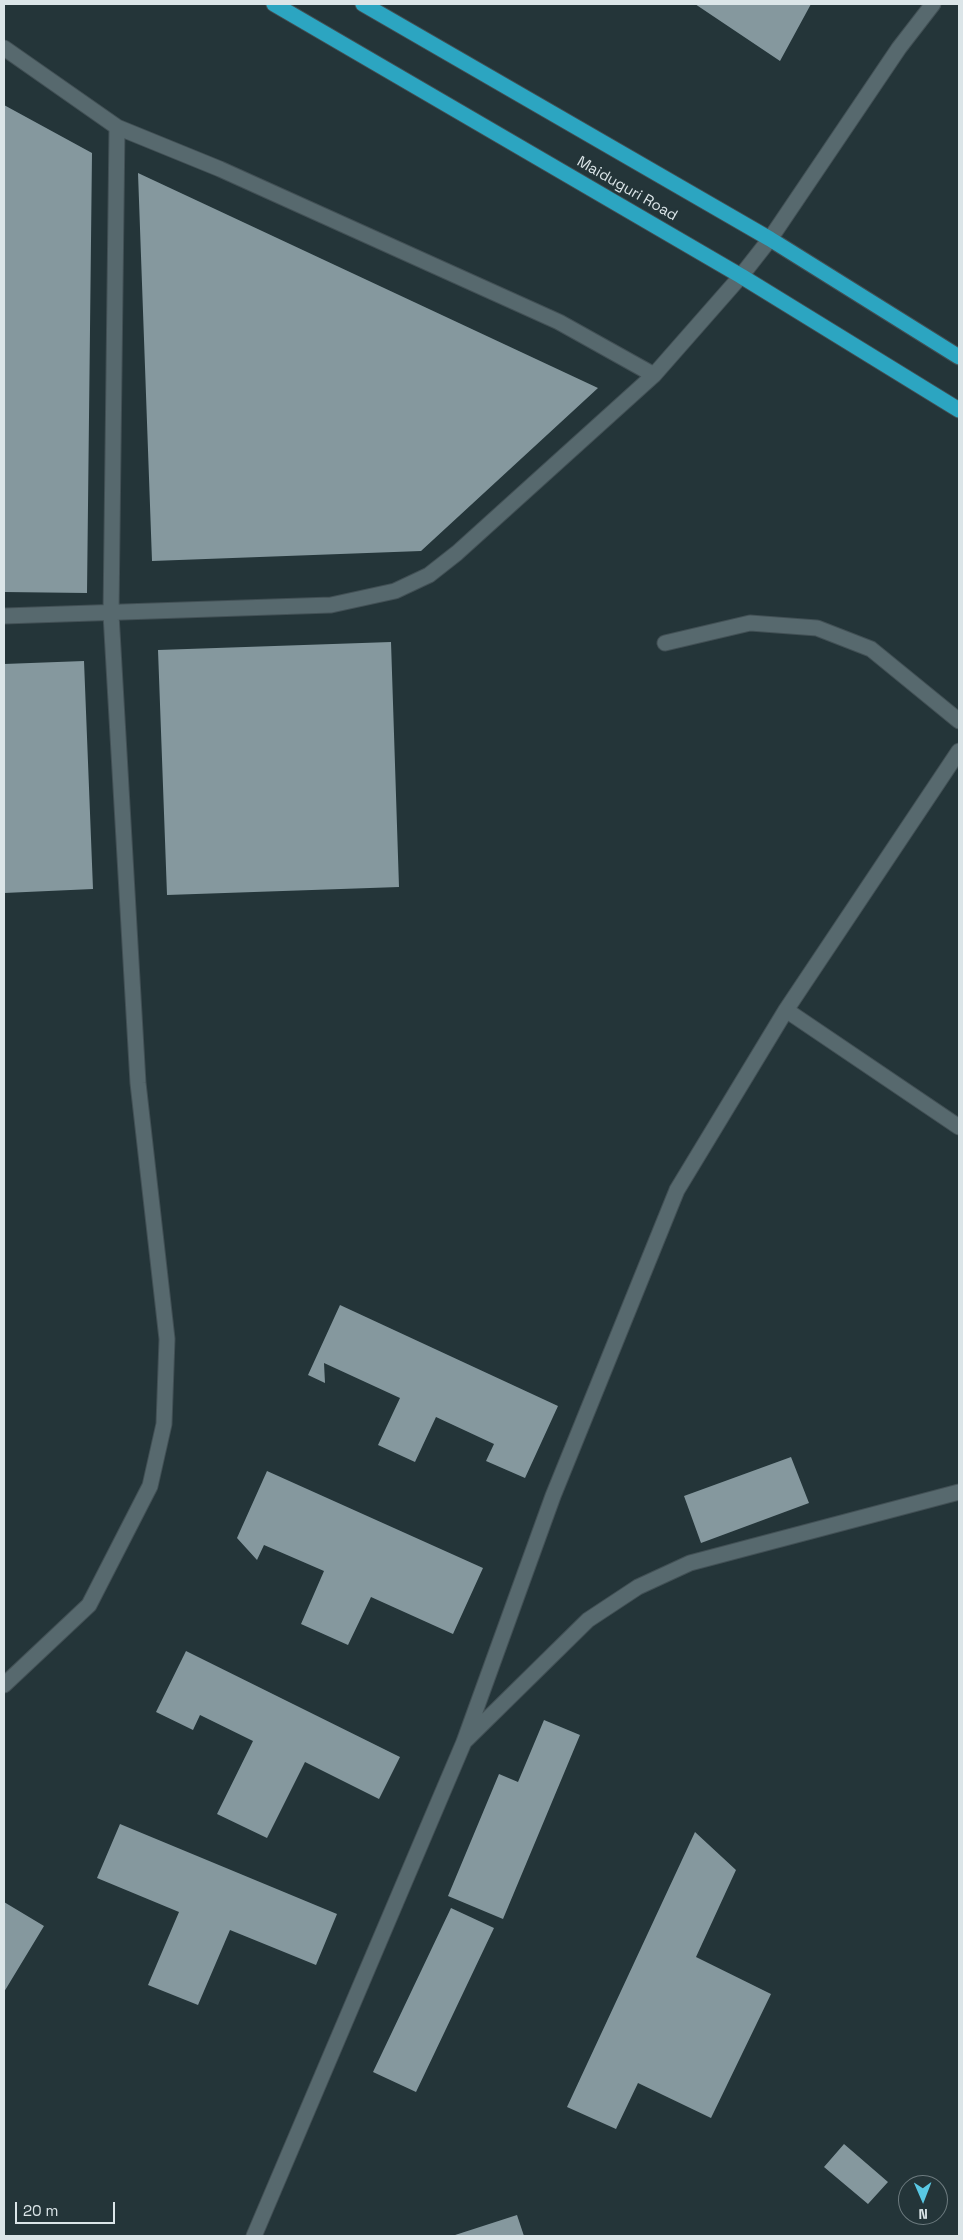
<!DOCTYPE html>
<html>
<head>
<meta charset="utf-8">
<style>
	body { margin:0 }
	#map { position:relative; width:963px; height:2240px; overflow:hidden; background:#243539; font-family:"Space Grotesk",sans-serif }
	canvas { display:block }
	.frame { position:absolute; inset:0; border:5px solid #dbe5e8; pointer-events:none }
	.north { position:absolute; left:898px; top:2175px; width:50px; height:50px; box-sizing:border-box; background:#243539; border:1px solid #6d7b7f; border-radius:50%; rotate:179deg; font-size:14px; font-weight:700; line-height:20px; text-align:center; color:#dbe5e8 }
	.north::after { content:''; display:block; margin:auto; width:18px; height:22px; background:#59c8e4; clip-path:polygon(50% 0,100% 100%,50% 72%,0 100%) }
	.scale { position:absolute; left:15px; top:2202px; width:100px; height:22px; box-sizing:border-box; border:2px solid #dbe5e8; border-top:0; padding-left:6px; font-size:15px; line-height:18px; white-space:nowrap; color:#dbe5e8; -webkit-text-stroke:4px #243539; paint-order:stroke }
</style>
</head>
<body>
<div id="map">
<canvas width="963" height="2240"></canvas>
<div class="frame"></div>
<div class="north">N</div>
<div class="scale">20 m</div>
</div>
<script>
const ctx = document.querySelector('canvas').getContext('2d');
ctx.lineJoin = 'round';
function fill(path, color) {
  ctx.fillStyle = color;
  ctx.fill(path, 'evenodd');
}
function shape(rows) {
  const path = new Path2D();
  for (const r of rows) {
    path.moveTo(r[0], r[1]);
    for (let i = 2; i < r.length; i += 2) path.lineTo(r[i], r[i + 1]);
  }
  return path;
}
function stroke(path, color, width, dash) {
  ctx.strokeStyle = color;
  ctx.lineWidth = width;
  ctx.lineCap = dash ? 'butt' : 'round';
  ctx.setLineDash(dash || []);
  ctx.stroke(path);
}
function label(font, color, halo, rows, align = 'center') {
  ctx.font = font + ' "Space Grotesk",sans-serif';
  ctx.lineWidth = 5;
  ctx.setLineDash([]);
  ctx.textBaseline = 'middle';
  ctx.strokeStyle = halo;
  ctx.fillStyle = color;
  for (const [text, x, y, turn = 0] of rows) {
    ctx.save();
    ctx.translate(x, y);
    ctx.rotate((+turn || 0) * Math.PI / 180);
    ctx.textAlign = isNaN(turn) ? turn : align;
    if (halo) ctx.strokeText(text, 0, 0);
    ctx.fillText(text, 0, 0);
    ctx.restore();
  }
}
const building = shape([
	[695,4,811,4,780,61],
	[4,105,92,153,87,593,4,592],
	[138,173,598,388,421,551,152,561],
	[391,642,399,887,167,895,158,650],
	[84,661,93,889,4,893,4,664],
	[340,1305,558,1406,525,1478,486,1461,494,1444,436,1417,415,1462,378,1445,400,1398,324,1363,325,1383,308,1375],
	[791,1457,809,1503,701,1543,684,1496],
	[267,1471,483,1568,453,1634,371,1597,348,1645,301,1624,324,1571,264,1545,257,1560,237,1538],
	[186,1651,400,1757,379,1799,305,1762,267,1838,217,1814,253,1741,200,1715,193,1730,156,1712],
	[544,1720,580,1735,503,1919,448,1896,499,1774,518,1782],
	[120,1824,337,1914,316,1965,230,1930,198,2005,148,1985,179,1912,97,1878],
	[695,1832,736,1870,696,1957,771,1994,711,2118,638,2083,616,2129,567,2107],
	[4,1902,44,1926,4,1992],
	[451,1908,494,1928,416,2092,373,2072],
	[844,2144,888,2182,868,2204,824,2167],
	[517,2215,524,2236,452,2236]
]);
const minor = shape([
	[4,48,117,127,220,169,559,322,654,375],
	[4,616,331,605,395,591,429,575,457,553,654,375,741,276,770,239,899,48,933,4],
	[665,643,750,623,817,628,871,649,959,721],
	[786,1010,959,1127],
	[4,1685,89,1605,150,1486,164,1424,167,1339,138,1083,111,614,117,127],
	[464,1742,553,1496,677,1190,786,1010,959,751],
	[254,2236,464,1742,588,1620,638,1587,690,1563,959,1492]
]);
const highway = shape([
	[274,4,741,276,959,410],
	[363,4,770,239,959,357]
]);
const streetNames = [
	["Maiduguri Road",627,189,30]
];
fill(building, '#85989e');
stroke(minor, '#425055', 17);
stroke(highway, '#425055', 17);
stroke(minor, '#57696e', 15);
stroke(highway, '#2ca5c1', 15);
label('15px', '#dbe5e8', '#243539', streetNames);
</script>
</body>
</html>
